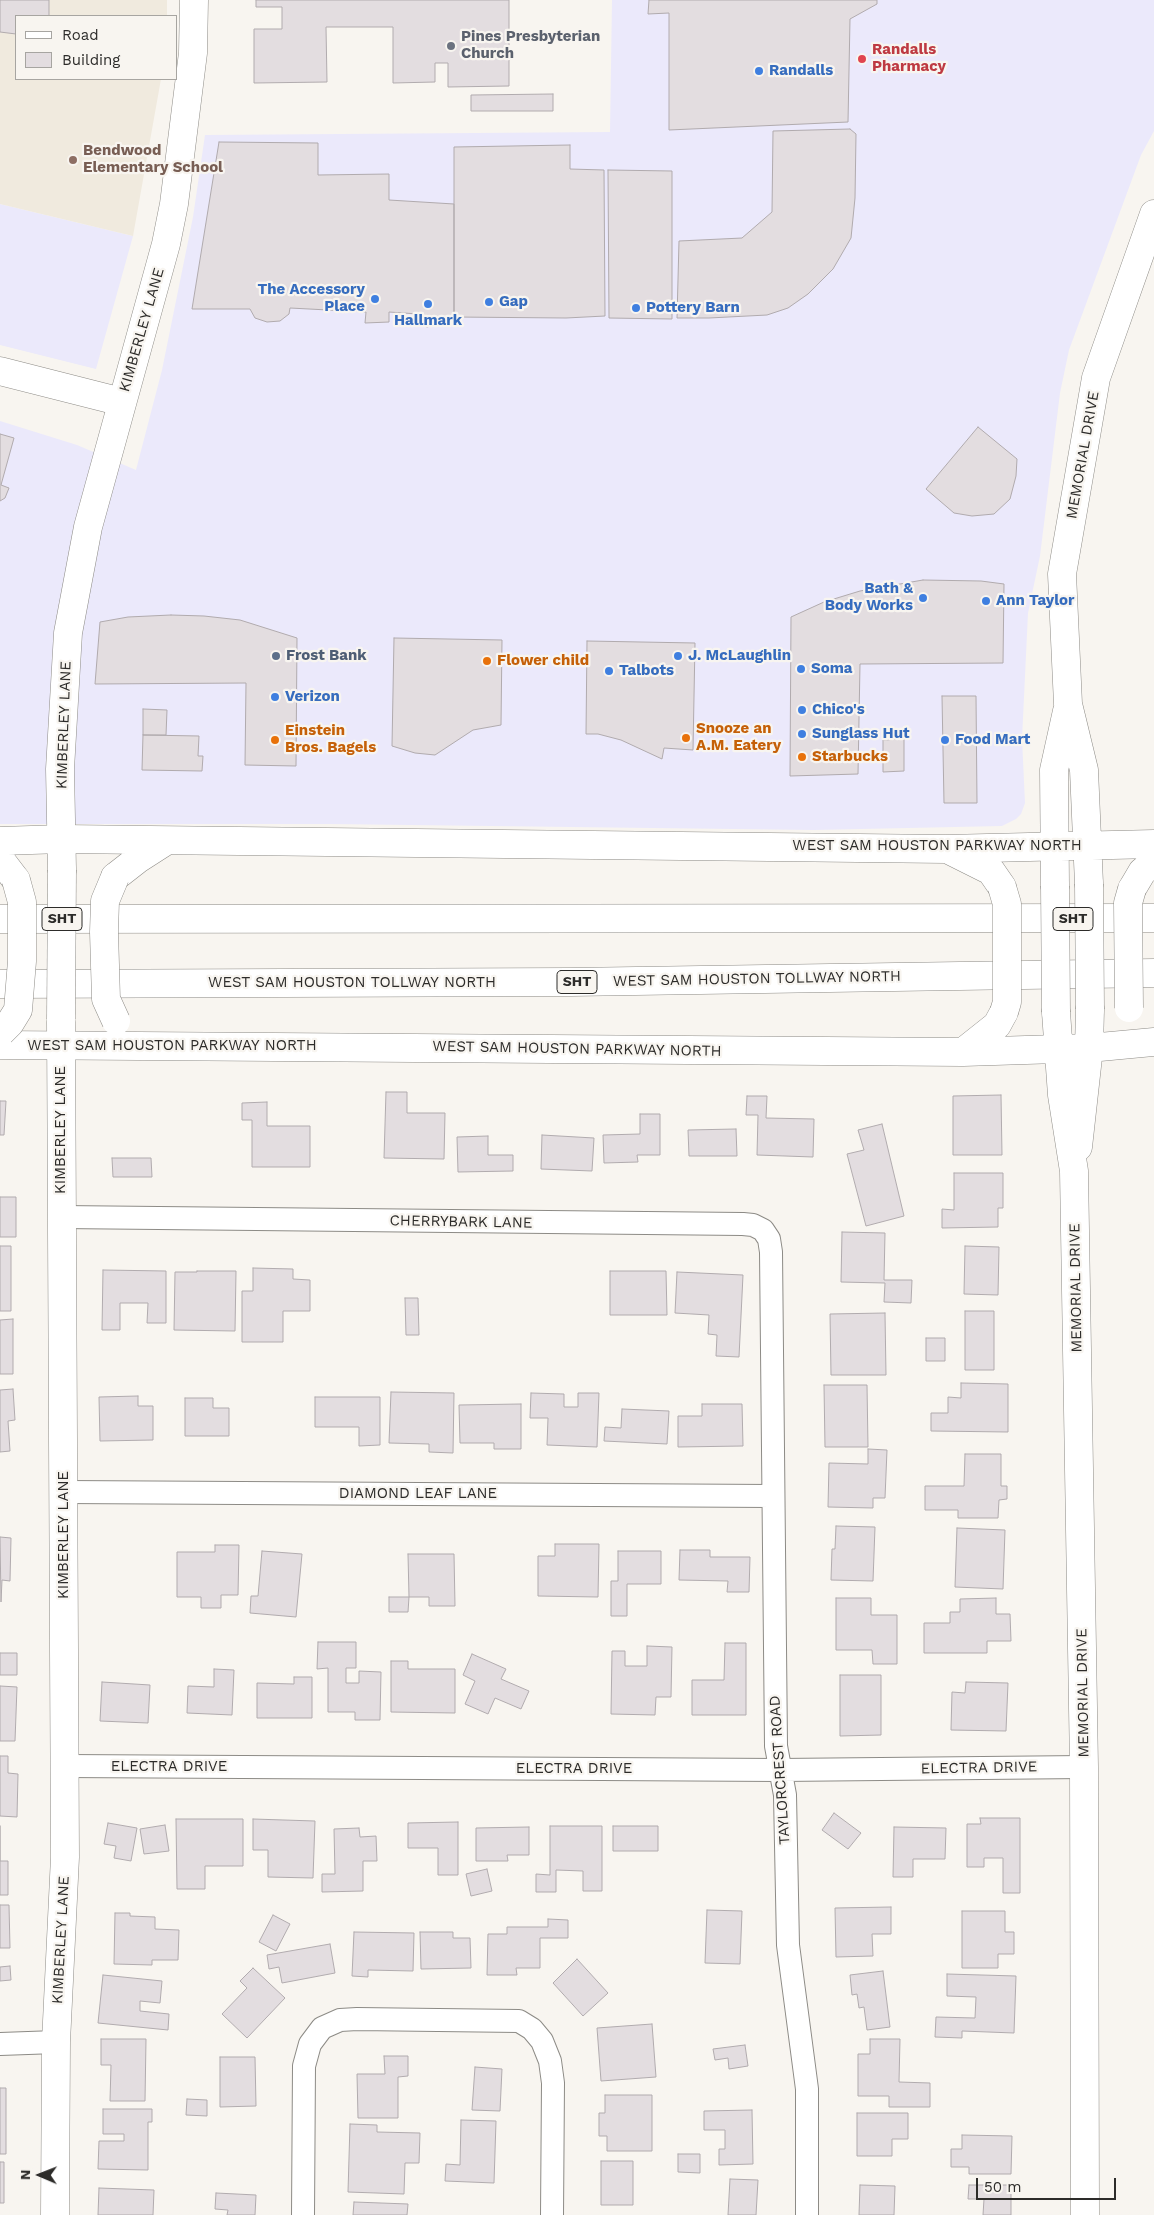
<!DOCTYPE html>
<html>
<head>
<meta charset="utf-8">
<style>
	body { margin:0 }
	#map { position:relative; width:1154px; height:2215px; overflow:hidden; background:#f8f5f0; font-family:"Work Sans",sans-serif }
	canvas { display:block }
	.legend { position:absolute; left:15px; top:15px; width:162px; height:65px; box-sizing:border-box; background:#f8f5f0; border:1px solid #a7a5a1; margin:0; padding:6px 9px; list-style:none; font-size:15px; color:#2d2c2a }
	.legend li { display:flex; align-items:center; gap:10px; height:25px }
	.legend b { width:25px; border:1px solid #a7a5a1 }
	.north { position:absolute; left:15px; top:2150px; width:50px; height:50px; -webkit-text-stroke:4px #f8f5f0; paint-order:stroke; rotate:271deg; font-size:14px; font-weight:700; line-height:20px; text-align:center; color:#2d2c2a }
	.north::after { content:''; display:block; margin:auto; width:18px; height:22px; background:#2d2c2a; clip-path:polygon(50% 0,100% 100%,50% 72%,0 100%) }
	.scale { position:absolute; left:976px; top:2178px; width:140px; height:22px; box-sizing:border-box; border:2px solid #2d2c2a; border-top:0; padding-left:6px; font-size:15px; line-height:18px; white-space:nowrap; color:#2d2c2a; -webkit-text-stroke:4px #f8f5f0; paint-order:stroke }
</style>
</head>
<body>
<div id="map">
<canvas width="1154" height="2215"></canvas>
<ul class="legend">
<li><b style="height:6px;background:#fff"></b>Road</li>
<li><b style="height:14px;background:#e3dde0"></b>Building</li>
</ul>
<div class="north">N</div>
<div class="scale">50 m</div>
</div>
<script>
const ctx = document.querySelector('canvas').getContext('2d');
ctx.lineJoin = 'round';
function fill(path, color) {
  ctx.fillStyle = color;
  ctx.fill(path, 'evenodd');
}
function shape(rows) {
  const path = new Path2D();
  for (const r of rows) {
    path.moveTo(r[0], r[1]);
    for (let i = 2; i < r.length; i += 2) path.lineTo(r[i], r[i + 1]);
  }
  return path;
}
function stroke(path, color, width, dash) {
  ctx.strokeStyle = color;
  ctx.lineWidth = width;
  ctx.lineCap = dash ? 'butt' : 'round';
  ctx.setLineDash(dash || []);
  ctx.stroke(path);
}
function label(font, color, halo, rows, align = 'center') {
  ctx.font = font + ' "Work Sans",sans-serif';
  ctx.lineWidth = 4.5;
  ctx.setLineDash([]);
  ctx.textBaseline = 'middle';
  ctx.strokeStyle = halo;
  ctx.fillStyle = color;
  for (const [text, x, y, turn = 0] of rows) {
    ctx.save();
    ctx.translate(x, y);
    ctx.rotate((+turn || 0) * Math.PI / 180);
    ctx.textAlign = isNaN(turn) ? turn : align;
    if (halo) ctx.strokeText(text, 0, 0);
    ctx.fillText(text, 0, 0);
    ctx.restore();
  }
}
const commercial = shape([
	[612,0,1154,0,1154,131,1141,155,1069,350,1060,393,1040,556,1028,613,1022,739,1025,803,1021,814,1016,819,1002,826,814,830,329,824,0,824,0,421,77,445,136,470,162,370,193,217,205,135,610,132],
	[0,204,133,236,96,369,0,345]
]);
const built = shape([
	[0,0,167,0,167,16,16,16,16,79,161,79,133,236,0,204]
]);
const building = shape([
	[0,0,49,0,49,16,16,16,16,34,0,32,0,0],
	[256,0,509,0,509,86,448,87,448,63,435,63,435,82,393,83,393,27,326,27,327,82,254,83,254,29,282,29,282,7,256,7,256,0],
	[649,0,877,0,877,4,850,19,848,122,669,130,669,13,648,14,649,0],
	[553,94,553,111,471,111,471,95,553,94],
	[850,129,856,134,855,198,851,238,833,269,808,294,788,308,767,315,709,318,677,318,679,241,742,238,772,212,773,131,850,129],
	[219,142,318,143,318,175,389,174,389,200,454,204,454,317,441,317,440,323,427,327,417,323,418,314,389,312,389,322,365,323,366,312,290,308,289,314,280,321,267,322,255,318,250,309,192,309,219,142],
	[570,145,570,169,604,170,605,316,566,318,454,317,454,147,570,145],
	[608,170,672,171,672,319,609,318,608,170],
	[978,427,1017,459,1016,476,1010,499,994,514,972,516,954,513,926,489,978,427],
	[0,434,14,438,1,485,9,488,5,498,0,501,0,434],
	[923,580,981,581,1004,584,1003,663,860,664,858,774,790,776,791,617,824,602,860,591,923,580],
	[171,615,204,616,240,620,297,638,296,766,245,765,246,683,95,684,100,622,128,617,171,615],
	[394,638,502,640,501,725,473,730,435,755,415,753,392,746,394,638],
	[587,641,695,643,693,750,664,748,662,759,621,740,598,734,586,734,587,641],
	[942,696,976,696,977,803,944,803,942,696],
	[143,709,167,710,166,735,143,735,143,709],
	[143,735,199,736,198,756,203,756,202,771,142,770,143,735],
	[904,739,904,771,883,772,883,740,904,739],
	[386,1092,407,1092,407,1113,445,1113,444,1159,384,1158,386,1092],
	[1001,1095,1002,1155,953,1155,953,1096,1001,1095],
	[747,1096,767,1096,766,1118,814,1119,813,1157,757,1155,758,1115,746,1115,747,1096],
	[0,1101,6,1101,4,1135,0,1135,0,1101],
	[267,1102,267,1126,310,1126,310,1167,252,1167,252,1120,242,1120,242,1103,267,1102],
	[640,1114,660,1114,660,1155,637,1155,638,1162,604,1163,603,1135,640,1134,640,1114],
	[882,1124,904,1216,866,1226,847,1154,864,1150,858,1130,882,1124],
	[736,1129,737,1156,689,1156,688,1130,736,1129],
	[542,1135,594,1138,592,1171,541,1169,542,1135],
	[488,1136,488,1155,513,1155,513,1171,458,1172,457,1137,488,1136],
	[112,1158,151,1158,152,1177,113,1177,112,1158],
	[954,1173,1003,1173,1003,1208,998,1208,998,1227,942,1228,942,1209,954,1210,954,1173],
	[0,1197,16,1197,16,1237,0,1237,0,1197],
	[842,1232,885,1233,884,1280,912,1280,911,1303,884,1302,885,1283,841,1282,842,1232],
	[0,1246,11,1246,11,1311,0,1311,0,1246],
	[965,1246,999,1247,998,1295,964,1294,965,1246],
	[253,1268,293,1269,293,1279,310,1280,310,1311,283,1311,283,1342,242,1342,242,1291,253,1291,253,1268],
	[103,1270,166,1271,166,1323,147,1323,148,1303,120,1303,120,1330,102,1330,103,1270],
	[197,1271,236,1271,235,1331,174,1330,175,1272,197,1272,197,1271],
	[610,1271,666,1271,667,1315,610,1315,610,1271],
	[677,1272,743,1275,739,1357,716,1356,717,1335,708,1334,709,1315,675,1313,677,1272],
	[405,1298,418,1298,419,1335,406,1335,405,1298],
	[965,1311,994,1311,994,1370,965,1370,965,1311],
	[885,1313,886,1375,831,1375,830,1314,885,1313],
	[13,1319,13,1374,0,1374,0,1320,13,1319],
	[926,1338,945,1338,945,1361,926,1361,926,1338],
	[961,1383,1008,1384,1008,1432,931,1431,931,1413,948,1413,948,1397,961,1398,961,1383],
	[824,1385,867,1385,868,1447,825,1447,824,1385],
	[13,1389,15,1420,8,1421,10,1451,0,1452,0,1390,13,1389],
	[391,1392,454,1393,453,1453,429,1452,429,1444,389,1443,391,1392],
	[531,1393,564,1394,564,1407,578,1407,578,1393,599,1393,597,1447,547,1445,548,1418,530,1418,531,1393],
	[138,1396,138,1406,153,1406,153,1440,100,1441,99,1397,138,1396],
	[315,1397,380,1397,380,1445,359,1446,359,1427,315,1427,315,1397],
	[185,1398,213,1398,213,1408,229,1408,229,1436,185,1436,185,1398],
	[521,1404,521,1449,494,1449,494,1443,460,1443,459,1405,521,1404],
	[702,1404,742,1404,743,1446,678,1447,678,1416,702,1416,702,1404],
	[622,1409,669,1411,667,1444,604,1441,605,1427,621,1428,622,1409],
	[868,1449,887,1450,885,1498,873,1498,873,1508,828,1507,829,1463,868,1464,868,1449],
	[965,1454,1001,1454,1001,1486,1007,1486,1007,1499,999,1500,998,1518,958,1518,958,1510,925,1510,925,1486,964,1486,965,1454],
	[836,1526,875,1527,873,1581,831,1580,832,1549,835,1549,836,1526],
	[957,1528,1005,1530,1003,1589,955,1587,957,1528],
	[0,1537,11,1538,10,1581,2,1580,1,1602,0,1537],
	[555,1544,599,1544,598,1597,538,1596,538,1556,555,1556,555,1544],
	[215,1545,239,1545,238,1595,221,1595,221,1608,201,1608,201,1597,177,1597,177,1552,215,1552,215,1545],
	[680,1550,710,1550,710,1557,750,1557,749,1592,727,1592,728,1581,679,1580,680,1550],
	[262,1551,302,1554,296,1617,250,1613,251,1596,258,1596,262,1551],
	[618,1551,661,1551,661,1584,627,1584,627,1616,611,1616,611,1581,618,1581,618,1551],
	[408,1554,454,1554,455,1606,429,1606,429,1597,409,1597,408,1554],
	[389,1597,409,1597,408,1612,389,1612,389,1597],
	[836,1598,871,1598,871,1615,897,1615,897,1664,873,1664,872,1650,836,1650,836,1598],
	[996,1598,996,1614,1010,1614,1011,1641,987,1641,987,1653,924,1653,924,1623,950,1623,950,1612,960,1612,960,1599,996,1598],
	[318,1642,356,1642,356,1668,346,1668,346,1683,359,1683,359,1671,381,1672,380,1720,355,1720,355,1712,328,1712,328,1668,317,1669,318,1642],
	[725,1643,746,1643,746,1715,692,1715,692,1680,724,1680,725,1643],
	[647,1646,672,1647,671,1697,656,1697,655,1715,611,1714,612,1651,625,1651,625,1666,647,1666,647,1646],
	[0,1653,17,1653,17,1675,0,1675,0,1653],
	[472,1654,506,1669,501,1679,529,1691,521,1709,495,1698,488,1714,465,1704,475,1681,463,1675,472,1654],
	[391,1661,408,1661,408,1669,455,1669,455,1713,391,1712,391,1661],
	[214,1669,234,1670,232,1715,187,1713,188,1686,214,1687,214,1669],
	[840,1675,881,1675,881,1735,840,1736,840,1675],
	[294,1677,312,1677,312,1718,257,1718,257,1683,294,1684,294,1677],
	[102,1682,150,1685,148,1723,100,1721,102,1682],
	[966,1682,1008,1683,1006,1731,951,1730,952,1692,965,1693,966,1682],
	[0,1686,17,1687,15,1741,0,1741,0,1686],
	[0,1756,8,1756,8,1773,18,1774,17,1817,0,1816,0,1756],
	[834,1813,861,1833,848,1849,822,1830,834,1813],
	[980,1818,1020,1818,1020,1893,1003,1893,1003,1858,984,1858,984,1867,967,1867,967,1824,981,1824,980,1818],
	[176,1819,243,1819,243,1866,205,1866,205,1889,177,1889,176,1819],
	[253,1819,315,1821,313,1878,268,1877,268,1850,253,1850,253,1819],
	[458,1822,458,1875,438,1875,438,1848,408,1848,408,1823,458,1822],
	[108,1823,137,1828,131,1861,114,1858,116,1846,104,1844,108,1823],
	[165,1825,169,1851,144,1854,140,1829,165,1825],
	[0,1826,0,1861,8,1861,8,1895,0,1895,0,1826],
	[550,1826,602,1826,602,1891,583,1891,583,1871,556,1870,556,1892,536,1892,536,1874,550,1875,550,1826],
	[613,1826,658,1826,658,1851,613,1851,613,1826],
	[529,1827,529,1855,507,1855,508,1861,476,1861,476,1828,529,1827],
	[894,1827,946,1828,945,1859,913,1859,913,1877,893,1877,894,1827],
	[359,1828,360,1837,376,1836,377,1861,363,1861,363,1891,322,1892,322,1874,335,1874,334,1829,359,1828],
	[487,1869,492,1891,471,1896,466,1874,487,1869],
	[0,1905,9,1905,10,1948,0,1948,0,1905],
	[891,1907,891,1934,872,1934,873,1956,836,1957,835,1908,891,1907],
	[707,1910,742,1911,740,1964,705,1963,707,1910],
	[962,1911,1005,1911,1005,1932,1014,1932,1014,1954,998,1954,998,1968,962,1968,962,1911],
	[115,1913,130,1913,130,1916,155,1917,155,1929,179,1930,178,1960,152,1960,152,1965,114,1964,115,1913],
	[273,1915,290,1924,276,1951,259,1942,273,1915],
	[548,1919,568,1920,568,1938,540,1938,540,1968,516,1968,517,1975,487,1975,488,1934,507,1934,507,1927,548,1927,548,1919],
	[354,1932,414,1933,413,1971,368,1970,368,1977,352,1976,354,1932],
	[420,1932,453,1932,453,1938,470,1938,471,1968,421,1969,420,1932],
	[330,1944,335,1973,282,1983,279,1967,269,1969,267,1955,330,1944],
	[577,1959,608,1993,583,2016,553,1983,577,1959],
	[10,1966,11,1980,0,1981,0,1967,10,1966],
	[253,1968,285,1998,247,2038,222,2014,247,1988,240,1981,253,1968],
	[883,1971,890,2027,867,2030,864,2007,859,2008,857,1994,852,1995,850,1975,883,1971],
	[947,1974,1016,1976,1014,2033,962,2031,962,2038,935,2037,936,2017,975,2018,976,1997,947,1996,947,1974],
	[103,1975,162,1981,160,2003,140,2001,140,2011,169,2014,168,2030,98,2023,103,1975],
	[652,2024,656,2077,601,2081,597,2028,652,2024],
	[101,2039,146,2039,145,2101,110,2101,111,2065,101,2065,101,2039],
	[870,2039,900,2039,899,2082,930,2083,930,2107,889,2107,889,2096,858,2096,858,2054,870,2054,870,2039],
	[745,2045,748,2066,729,2069,728,2058,715,2060,713,2049,745,2045],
	[384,2056,408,2056,408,2076,398,2077,398,2118,358,2118,357,2074,385,2074,384,2056],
	[220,2057,255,2057,256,2106,220,2107,220,2057],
	[475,2067,502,2069,500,2111,472,2110,475,2067],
	[0,2088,6,2088,6,2154,0,2154,0,2088],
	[605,2095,652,2095,652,2151,607,2151,607,2136,599,2136,599,2113,605,2113,605,2095],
	[187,2099,207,2100,207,2116,186,2115,187,2099],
	[103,2109,152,2109,152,2122,148,2122,148,2170,98,2169,99,2141,124,2141,124,2134,103,2134,103,2109],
	[752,2110,753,2164,719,2165,719,2149,725,2149,725,2130,704,2130,704,2111,752,2110],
	[857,2113,908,2113,908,2139,892,2139,892,2156,857,2156,857,2113],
	[461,2120,496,2121,494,2183,445,2181,446,2164,460,2165,461,2120],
	[350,2124,377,2125,377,2132,420,2133,419,2163,405,2163,404,2194,348,2192,350,2124],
	[962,2135,1012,2136,1011,2174,969,2174,969,2167,951,2167,951,2149,962,2149,962,2135],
	[678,2154,700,2154,700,2173,678,2172,678,2154],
	[601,2161,633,2161,633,2205,601,2205,601,2161],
	[0,2162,4,2162,4,2203,0,2203,0,2162],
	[730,2179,758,2180,756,2215,728,2215,730,2179],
	[860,2185,895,2186,894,2215,859,2215,860,2185],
	[969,2185,1011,2185,1011,2215,983,2215,984,2199,968,2199,969,2185],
	[99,2188,154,2190,153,2215,98,2215,99,2188],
	[216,2193,256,2195,255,2215,227,2215,228,2210,215,2209,216,2193],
	[354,2202,408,2204,407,2215,353,2215,354,2202]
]);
const minor = shape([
	[61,1217,743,1224,753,1225,763,1230,769,1239,771,1252,776,1746,785,1795,788,1945,807,2089,807,2215],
	[65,1492,772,1496],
	[64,1766,780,1770,1084,1767],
	[0,2044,56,2042],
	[303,2215,304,2066,310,2044,322,2028,340,2020,357,2019,519,2021,532,2029,542,2041,550,2061,553,2083,552,2215]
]);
const tertiary = shape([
	[0,371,122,402],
	[62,870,60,769,68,633,88,527,166,244,174,204,193,53,194,0],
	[55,2215,56,2042,65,1857,61,1022]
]);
const secondary = shape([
	[0,841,62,839,946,849,1154,844],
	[951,851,991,871,1002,887],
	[0,859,16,880],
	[115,877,138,859,166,841],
	[1089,884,1084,770,1068,704,1062,574,1096,378,1154,214],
	[1055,886,1054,770,1067,711],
	[1132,889,1142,872,1154,862],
	[1056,1012,1062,1095,1074,1171,1084,1767,1085,2215],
	[0,1045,963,1052,1089,1048,1154,1042],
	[963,1052,997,1025,1004,1012],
	[1078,1147,1089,1048,1090,1009]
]);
const motorway = shape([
	[0,919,1154,918],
	[0,984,571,982,1154,973]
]);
const tertiaryBridge = shape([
	[61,1019,62,870]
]);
const secondaryBridge = shape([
	[115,877,105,901,104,932,106,999,116,1021],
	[1089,884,1090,1009],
	[1055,886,1056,1012],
	[1002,887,1007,904,1007,1002,1004,1012],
	[1129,1008,1128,903,1132,889],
	[1,1032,10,1023,18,1010,22,961,22,902,16,880]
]);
const markers = [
	[451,46,5,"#6b7280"],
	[862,59,5,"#e0444e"],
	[759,71,5,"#3f7fe0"],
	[73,160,5,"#8d6e63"],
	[375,299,5,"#3f7fe0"],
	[489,302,5,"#3f7fe0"],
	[428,304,5,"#3f7fe0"],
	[636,308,5,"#3f7fe0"],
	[923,598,5,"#3f7fe0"],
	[986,601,5,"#3f7fe0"],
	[276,656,5,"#5c6f8a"],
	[678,656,5,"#3f7fe0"],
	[487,661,5,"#e8710a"],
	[801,669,5,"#3f7fe0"],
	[609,671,5,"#3f7fe0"],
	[275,697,5,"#3f7fe0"],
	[802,710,5,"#3f7fe0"],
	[802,734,5,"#3f7fe0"],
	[686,738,5,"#e8710a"],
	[275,740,5,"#e8710a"],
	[945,740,5,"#3f7fe0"],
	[802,757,5,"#e8710a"]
];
const shields = [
	[62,919,40],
	[1073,919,40],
	[577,982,40]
];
const shieldNames = [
	["SHT",62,919],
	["SHT",1073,919],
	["SHT",577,982]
];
const worshipNames = [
	["Pines Presbyterian",461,37],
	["Church",461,54]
];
const healthNames = [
	["Randalls",872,50],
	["Pharmacy",872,67]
];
const shopNames = [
	["Randalls",769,71],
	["The Accessory",365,290,"right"],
	["Place",365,307,"right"],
	["Gap",499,302],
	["Pottery Barn",646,308],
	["Hallmark",428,321,"center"],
	["Bath &",913,589,"right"],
	["Body Works",913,606,"right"],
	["Ann Taylor",996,601],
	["J. McLaughlin",688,656],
	["Soma",811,669],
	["Talbots",619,671],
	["Verizon",285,697],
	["Chico's",812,710],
	["Sunglass Hut",812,734],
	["Food Mart",955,740]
];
const educationNames = [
	["Bendwood",83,151],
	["Elementary School",83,168]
];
const streetNames = [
	["KIMBERLEY LANE",142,330,-74],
	["MEMORIAL DRIVE",1083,455,-80],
	["KIMBERLEY LANE",64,725,-88],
	["WEST SAM HOUSTON PARKWAY NORTH",937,846],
	["WEST SAM HOUSTON TOLLWAY NORTH",757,979,-1],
	["WEST SAM HOUSTON TOLLWAY NORTH",352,983],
	["WEST SAM HOUSTON PARKWAY NORTH",172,1046],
	["WEST SAM HOUSTON PARKWAY NORTH",577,1049,1],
	["KIMBERLEY LANE",61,1130,-90],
	["CHERRYBARK LANE",461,1222,1],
	["MEMORIAL DRIVE",1076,1288,-91],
	["DIAMOND LEAF LANE",418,1494],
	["KIMBERLEY LANE",64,1535,-90],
	["MEMORIAL DRIVE",1083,1693,-91],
	["ELECTRA DRIVE",169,1767],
	["ELECTRA DRIVE",979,1768,-1],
	["ELECTRA DRIVE",574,1769],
	["TAYLORCREST ROAD",780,1770,-94],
	["KIMBERLEY LANE",61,1940,-87]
];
const serviceNames = [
	["Frost Bank",286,656]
];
const foodNames = [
	["Flower child",497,661],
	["Snooze an",696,729],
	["A.M. Eatery",696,746],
	["Einstein",285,731],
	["Bros. Bagels",285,748],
	["Starbucks",812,757]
];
fill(commercial, '#ebe9fb');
fill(built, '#f0eade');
fill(building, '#e3dde0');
stroke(building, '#b1abae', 1);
stroke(minor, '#8d8b86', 24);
stroke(tertiary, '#8d8b86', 29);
stroke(secondary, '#8d8b86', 29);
stroke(motorway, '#8d8b86', 29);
stroke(minor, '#fff', 22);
stroke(tertiary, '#fff', 28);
stroke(secondary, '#fff', 28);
stroke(motorway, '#fff', 28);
stroke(tertiaryBridge, '#8d8b86', 29, []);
stroke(secondaryBridge, '#8d8b86', 29, []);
stroke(tertiaryBridge, '#fff', 28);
stroke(secondaryBridge, '#fff', 28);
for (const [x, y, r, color] of markers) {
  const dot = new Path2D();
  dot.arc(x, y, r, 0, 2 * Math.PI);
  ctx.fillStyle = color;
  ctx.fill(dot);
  stroke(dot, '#f8f5f0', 2);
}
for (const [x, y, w] of shields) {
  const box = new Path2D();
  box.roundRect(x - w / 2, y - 11.5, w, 23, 4);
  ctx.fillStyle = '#f8f5f0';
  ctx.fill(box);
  stroke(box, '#2d2c2a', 1);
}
label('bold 14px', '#2d2c2a', null, shieldNames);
label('bold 15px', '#5b616d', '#f8f5f0', worshipNames, 'left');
label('bold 15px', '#be3a42', '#f8f5f0', healthNames, 'left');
label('bold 15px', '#366cbe', '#f8f5f0', shopNames, 'left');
label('bold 15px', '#785e54', '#f8f5f0', educationNames, 'left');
label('15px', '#2d2c2a', '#f8f5f0', streetNames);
label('bold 15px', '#4e5e75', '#f8f5f0', serviceNames, 'left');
label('bold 15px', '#c56008', '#f8f5f0', foodNames, 'left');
</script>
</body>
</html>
